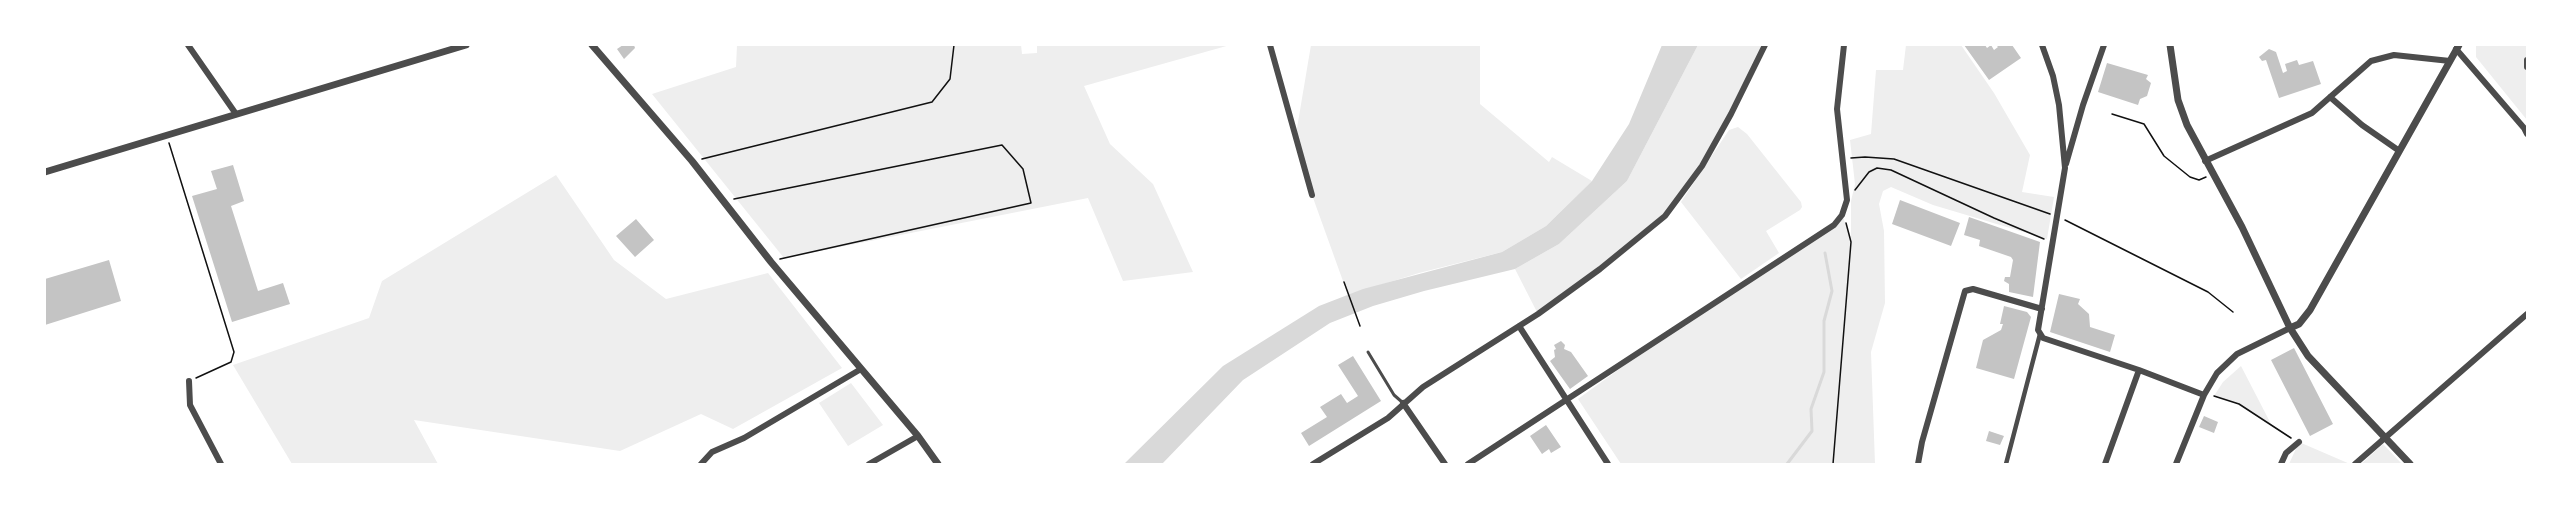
<!DOCTYPE html>
<html>
<head>
<meta charset="utf-8">
<style>
	body { margin:0 }
	#map { position:relative; width:2572px; height:509px; overflow:hidden; background:#fff; font-family:Cabin,sans-serif }
	canvas { display:block }
	.frame { position:absolute; inset:0; border:46px solid #fff; pointer-events:none }
</style>
</head>
<body>
<div id="map">
<canvas width="2572" height="509"></canvas>
<div class="frame"></div>
</div>
<script>
const ctx = document.querySelector('canvas').getContext('2d');
ctx.lineJoin = 'round';
function fill(path, color) {
  ctx.fillStyle = color;
  ctx.fill(path, 'evenodd');
}
function shape(rows) {
  const path = new Path2D();
  for (const r of rows) {
    path.moveTo(r[0], r[1]);
    for (let i = 2; i < r.length; i += 2) path.lineTo(r[i], r[i + 1]);
  }
  return path;
}
function stroke(path, color, width, dash) {
  ctx.strokeStyle = color;
  ctx.lineWidth = width;
  ctx.lineCap = dash ? 'butt' : 'round';
  ctx.setLineDash(dash || []);
  ctx.stroke(path);
}
const green = shape([
	[737,45,1021,45,1022,54,1037,53,1037,45,1230,45,1084,86,1110,144,1153,184,1193,272,1123,281,1088,198,784,258,652,94,736,67],
	[1311,45,1480,45,1480,104,1549,162,1552,157,1592,181,1546,226,1502,252,1419,273,1348,295,1312,195,1296,134],
	[1698,45,1765,45,1702,166,1665,216,1538,314,1515,269,1559,244,1627,181],
	[1906,45,1961,45,1994,93,2030,155,2022,192,2054,197,2047,239,1933,205,1891,187,1883,191,1879,204,1884,231,1885,303,1871,352,1875,464,1621,464,1578,399,1680,325,1834,225,1842,215,1851,237,1851,201,1855,184,1850,140,1871,134,1876,70,1903,70],
	[2476,45,2527,45,2527,120,2476,57],
	[1738,127,1747,134,1801,202,1802,207,1800,210,1766,231,1779,253,1741,279,1681,202,1729,130],
	[556,175,614,260,666,299,768,273,842,368,733,429,701,414,620,451,414,420,438,464,292,464,233,365,369,318,382,281],
	[2241,366,2271,424,2239,404,2214,396,2223,382],
	[851,383,883,425,848,446,819,403],
	[2299,442,2350,464,2289,464],
	[2383,444,2402,464,2361,464]
]);
const water = shape([
	[1662,45,1698,45,1627,181,1559,244,1515,269,1424,291,1373,306,1330,323,1243,380,1162,464,1124,464,1223,366,1319,306,1363,289,1502,252,1546,226,1592,181,1629,124]
]);
const stream = shape([
	[1787,464,1812,431,1811,409,1824,372,1824,321,1832,291,1825,253]
]);
const building = shape([
	[623,45,634,45,635,48,624,59,617,49],
	[1964,45,1985,45,1987,48,1991,45,1994,50,1998,47,1996,45,2012,45,2021,58,1989,80],
	[2269,49,2276,52,2283,73,2287,71,2285,64,2297,60,2299,65,2313,61,2321,84,2279,98,2266,60,2262,61,2259,57],
	[2107,63,2148,75,2146,79,2151,83,2147,96,2140,99,2138,105,2098,92],
	[233,165,244,201,231,206,258,291,283,283,290,304,232,322,192,196,217,189,211,171],
	[1900,200,1960,223,1951,246,1892,224],
	[1969,217,2040,242,2033,297,2009,292,2009,284,2004,281,2005,277,2010,277,2013,260,2011,257,1979,246,1980,240,1964,235],
	[636,219,654,240,635,257,616,236],
	[109,260,121,301,45,325,45,279],
	[2059,294,2080,299,2078,304,2089,314,2090,327,2115,335,2110,352,2050,332],
	[2004,306,2027,312,2031,317,2014,379,1976,368,1983,340,2001,330,2003,324,2000,324],
	[1561,341,1565,345,1564,349,1571,352,1588,376,1570,389,1550,361,1555,357,1554,350,1556,349,1554,345],
	[2294,348,2333,424,2310,436,2271,360],
	[1353,356,1381,401,1309,446,1301,433,1327,417,1320,407,1341,394,1347,403,1358,396,1338,365],
	[2204,416,2218,422,2214,433,2199,427],
	[1546,425,1561,447,1551,453,1549,449,1542,454,1530,436],
	[1989,431,2004,436,2000,445,1986,441]
]);
const path = shape([
	[2112,114,2144,124,2164,156,2190,177,2199,180,2206,177],
	[169,143,234,352,231,362,196,378],
	[1851,158,1865,157,1894,159,2050,214],
	[702,159,932,102,950,79,954,45],
	[1855,190,1869,172,1877,168,1891,170,1994,218,2044,239],
	[734,199,1002,145,1023,169,1031,203,780,259],
	[2065,220,2208,292,2233,312],
	[1344,282,1360,326],
	[2214,396,2239,404,2291,438],
	[1833,464,1851,242,1846,223]
]);
const service = shape([
	[1368,352,1394,395,1402,402]
]);
const pedestrian = shape([
	[2006,464,2040,334]
]);
const minor = shape([
	[188,45,236,114],
	[1270,45,1312,195],
	[2042,45,2053,76,2059,105,2065,168,2038,330,2043,338,2139,370,2204,395],
	[2456,49,2524,128,2527,134],
	[2527,60,2527,67],
	[2330,97,2362,125,2398,150],
	[2205,161,2312,113,2371,61,2394,55,2450,61],
	[2066,164,2083,105,2104,45],
	[1519,326,1608,464],
	[189,381,190,405,221,464],
	[1403,403,1445,464],
	[701,464,712,452,744,438,861,369],
	[869,464,918,436],
	[1313,464,1388,418,1423,387,1538,314,1600,269,1665,216,1702,166,1731,114,1765,45],
	[1468,464,1834,225,1842,215,1847,200,1837,109,1844,45],
	[1918,464,1922,442,1965,291,1973,289,2042,309],
	[2105,464,2139,370],
	[2176,464,2204,395,2217,373,2237,354,2290,328],
	[2281,464,2286,453,2299,442],
	[2355,464,2527,314]
]);
const tertiary = shape([
	[592,45,692,161,771,262,918,436,938,464],
	[2170,45,2178,100,2187,125,2242,227,2290,328,2308,356,2410,464],
	[45,172,466,45],
	[2290,328,2299,324,2310,310,2459,45]
]);
fill(green, '#eee');
fill(water, '#d9d9d9');
stroke(stream, '#d9d9d9', 3);
fill(building, '#c4c4c4');
stroke(path, '#111', 1.5);
stroke(service, '#4c4c4c', 3);
stroke(pedestrian, '#4c4c4c', 4.5);
stroke(minor, '#4c4c4c', 6);
stroke(tertiary, '#4c4c4c', 7);
</script>
</body>
</html>
